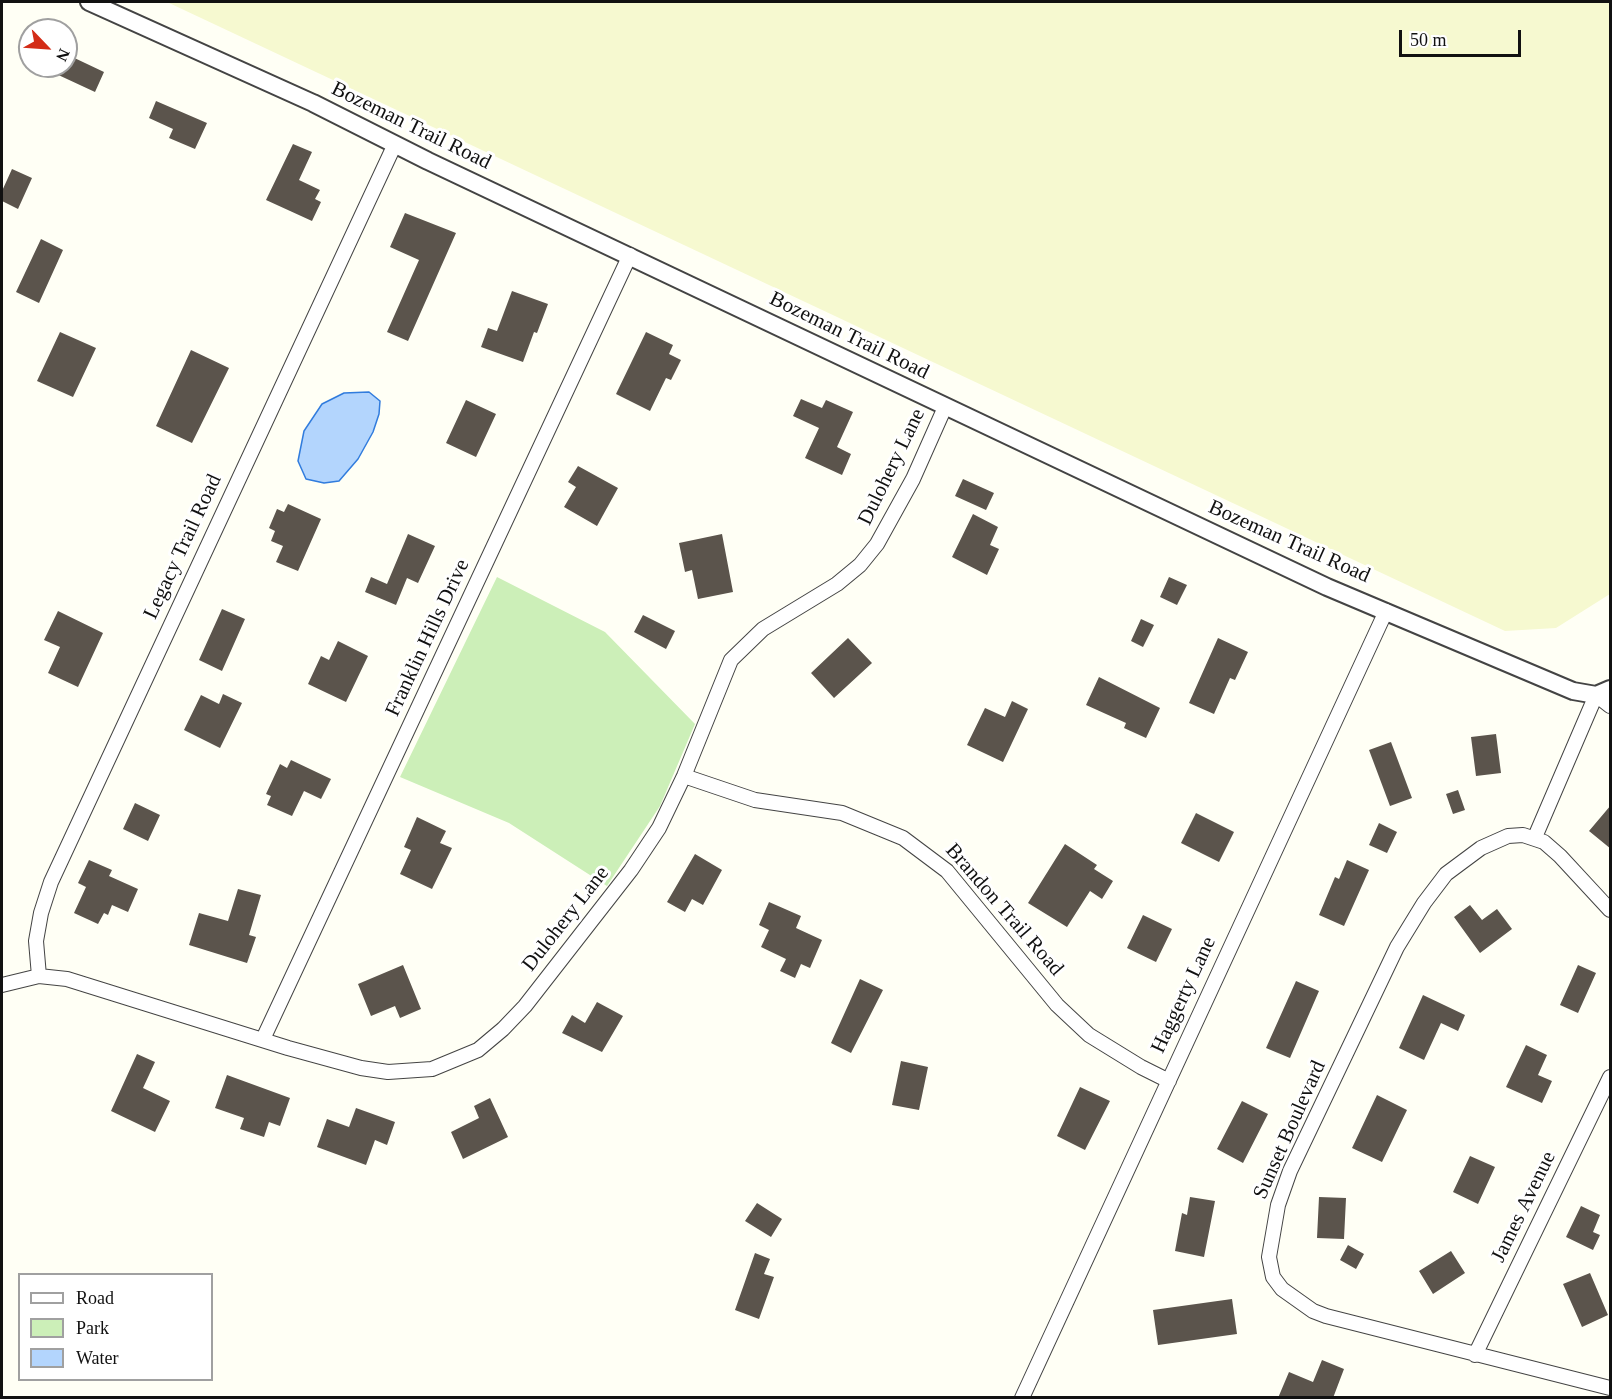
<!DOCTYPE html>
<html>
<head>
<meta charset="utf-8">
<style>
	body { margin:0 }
	#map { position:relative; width:1612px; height:1399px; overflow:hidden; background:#fffff5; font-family:Georgia,serif }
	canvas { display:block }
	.frame { position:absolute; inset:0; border:3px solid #111; pointer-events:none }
	.legend { position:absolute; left:18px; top:1273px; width:195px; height:108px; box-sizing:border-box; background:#fff; border:2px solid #a0a0a0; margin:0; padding:8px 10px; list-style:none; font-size:18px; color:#111 }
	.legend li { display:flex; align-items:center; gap:12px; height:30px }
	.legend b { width:30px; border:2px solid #a0a0a0 }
	.north { position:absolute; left:18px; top:18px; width:60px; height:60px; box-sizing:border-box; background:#fff; border:2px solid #a0a0a0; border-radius:50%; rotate:115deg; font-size:16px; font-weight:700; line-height:24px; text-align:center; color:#111 }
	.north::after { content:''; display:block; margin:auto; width:21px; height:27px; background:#d32c17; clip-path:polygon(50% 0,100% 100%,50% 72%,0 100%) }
	.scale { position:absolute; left:1399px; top:30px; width:122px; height:27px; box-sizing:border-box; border:3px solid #111; border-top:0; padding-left:8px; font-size:18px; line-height:21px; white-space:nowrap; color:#111; -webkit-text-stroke:4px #fff; paint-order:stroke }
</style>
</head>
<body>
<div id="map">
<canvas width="1612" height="1399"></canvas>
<div class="frame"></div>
<ul class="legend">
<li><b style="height:8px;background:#fff"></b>Road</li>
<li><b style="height:16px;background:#ccefb8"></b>Park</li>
<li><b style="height:16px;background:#b3d5fd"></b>Water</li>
</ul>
<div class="north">N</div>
<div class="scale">50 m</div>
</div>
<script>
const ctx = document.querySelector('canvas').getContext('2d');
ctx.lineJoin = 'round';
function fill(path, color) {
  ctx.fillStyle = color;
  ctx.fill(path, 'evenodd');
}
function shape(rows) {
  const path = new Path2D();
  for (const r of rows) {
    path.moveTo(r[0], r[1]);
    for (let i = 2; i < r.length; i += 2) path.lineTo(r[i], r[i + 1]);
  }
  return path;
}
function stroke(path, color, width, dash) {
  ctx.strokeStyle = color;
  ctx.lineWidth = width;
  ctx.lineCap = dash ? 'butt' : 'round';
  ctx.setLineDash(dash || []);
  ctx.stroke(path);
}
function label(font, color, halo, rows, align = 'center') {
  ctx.font = font + ' Georgia,serif';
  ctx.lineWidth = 6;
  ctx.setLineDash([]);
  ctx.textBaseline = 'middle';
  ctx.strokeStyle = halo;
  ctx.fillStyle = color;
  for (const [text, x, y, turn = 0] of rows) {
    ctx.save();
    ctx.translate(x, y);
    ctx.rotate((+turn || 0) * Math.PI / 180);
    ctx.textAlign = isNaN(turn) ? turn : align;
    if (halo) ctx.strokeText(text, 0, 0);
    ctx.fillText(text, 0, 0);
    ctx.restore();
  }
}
const farmland = shape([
	[167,2,1610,2,1610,594,1556,628,1505,631]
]);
const green = shape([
	[497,577,605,632,695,724,660,806,607,886,509,823,400,777]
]);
const water = shape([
	[369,392,380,401,379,414,373,432,358,459,339,481,324,483,306,479,298,461,304,431,322,404,344,393,369,392]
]);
const building = shape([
	[66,54,104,72,95,92,39,66,66,66],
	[156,101,207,123,195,149,169,138,173,129,149,118],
	[293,144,312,152,299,180,320,190,315,199,321,202,312,221,266,200],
	[12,169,32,178,18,209,2,201,2,191],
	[405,213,456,233,408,341,387,332,419,260,390,247],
	[41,239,63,250,39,303,16,292],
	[512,291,548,304,537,333,534,332,523,362,481,347,488,328,497,331],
	[60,332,96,348,73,397,37,381],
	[646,332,673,345,669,354,681,360,671,380,666,378,650,411,616,394],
	[191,350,229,368,192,443,156,426],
	[801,399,822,408,826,400,853,412,837,447,851,454,842,475,805,458,819,428,793,416],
	[466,400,496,414,476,457,446,443],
	[578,466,618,488,597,526,564,507,576,487,568,482],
	[963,479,994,493,986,510,955,496],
	[288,504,321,519,298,571,276,562,283,546,271,541,275,531,269,528,277,509,284,512],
	[973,514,998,527,990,545,999,549,987,575,952,557],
	[408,534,435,546,418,583,407,578,396,605,365,592,371,577,387,584],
	[722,534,733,592,698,599,692,570,685,572,679,543],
	[1169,577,1187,585,1177,605,1160,597],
	[222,609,245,619,222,671,199,660],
	[58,611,103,633,78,687,48,673,60,647,44,640],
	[643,615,675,631,666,649,634,632],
	[1141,619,1154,625,1143,647,1131,641],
	[848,638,872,663,834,698,811,673],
	[1218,638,1248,652,1235,680,1230,678,1214,714,1189,703],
	[338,641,368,656,346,702,308,684,321,656,329,660],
	[1099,677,1160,708,1146,738,1124,728,1126,723,1086,705],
	[223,694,242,703,220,748,184,730,201,695,219,704],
	[1012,701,1028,709,1003,762,967,745,985,708,1005,717],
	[1496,734,1501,773,1476,776,1471,737],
	[1391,742,1412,798,1390,806,1369,750],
	[291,760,331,779,321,799,304,791,292,816,267,805,271,796,266,794,280,764,287,768],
	[1458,790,1465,810,1453,814,1446,794],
	[135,803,160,815,148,841,123,829],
	[1611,805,1611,849,1589,831],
	[1196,813,1234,832,1219,862,1181,843],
	[417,817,446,831,440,843,452,848,432,889,400,874,411,850,404,847],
	[1379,823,1397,832,1387,853,1369,845],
	[1065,844,1097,865,1094,869,1113,881,1102,899,1090,891,1067,927,1028,903],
	[695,854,722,870,703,905,692,899,685,912,667,902],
	[89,860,112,870,109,876,138,889,128,912,112,905,108,915,104,913,98,924,74,913,86,887,78,883],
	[1347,860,1369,870,1344,926,1319,915,1335,877,1339,879],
	[238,889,261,895,249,935,256,937,247,963,189,945,199,913,228,921],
	[769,902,801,916,796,928,822,940,810,968,801,964,795,978,780,971,786,959,761,947,769,930,759,925],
	[1470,905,1482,920,1497,909,1512,929,1480,953,1454,917],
	[1143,915,1172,929,1156,962,1127,948],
	[403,965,421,1009,400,1018,395,1006,371,1016,358,984],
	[1578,965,1596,973,1578,1013,1560,1005],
	[860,979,883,990,851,1053,831,1043],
	[1296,981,1319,991,1290,1058,1266,1048],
	[1423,995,1465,1015,1458,1031,1441,1023,1424,1060,1399,1048],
	[597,1002,623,1016,602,1052,562,1033,572,1015,585,1023],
	[1526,1045,1547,1055,1538,1075,1552,1081,1542,1103,1506,1087],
	[137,1054,155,1062,143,1088,170,1101,155,1132,111,1111],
	[901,1061,928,1067,919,1110,892,1105],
	[227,1075,290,1098,280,1126,269,1122,264,1137,240,1129,244,1118,215,1108],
	[1080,1087,1110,1101,1085,1150,1057,1136],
	[1377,1095,1407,1110,1382,1162,1352,1148],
	[490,1098,508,1137,463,1159,451,1132,479,1118,474,1106],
	[1242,1101,1268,1114,1243,1163,1217,1149],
	[356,1108,395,1122,387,1145,375,1140,366,1165,317,1147,327,1119,349,1127],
	[1470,1156,1495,1167,1478,1204,1453,1192],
	[1190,1197,1215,1201,1204,1257,1175,1251,1182,1213,1187,1215],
	[1319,1197,1346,1198,1344,1239,1317,1238],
	[757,1203,782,1219,771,1237,745,1221],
	[1581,1206,1600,1215,1593,1232,1600,1235,1593,1250,1566,1237],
	[1348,1245,1364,1254,1356,1269,1340,1260],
	[1451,1251,1465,1273,1433,1294,1419,1271],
	[755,1253,770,1259,764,1274,774,1277,759,1319,735,1310],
	[1590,1273,1608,1315,1582,1327,1563,1284],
	[1232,1299,1237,1334,1158,1345,1153,1310],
	[1322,1360,1344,1369,1333,1398,1278,1398,1289,1372,1313,1382]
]);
const minor = shape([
	[684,776,755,800,842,813,903,838,947,871,1057,1005,1089,1035,1141,1067,1169,1081],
	[1535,837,1596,695,1610,706],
	[1610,910,1560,856,1544,842,1523,835,1508,836,1481,848,1446,874,1424,903,1397,947,1290,1171,1278,1205,1269,1257,1273,1277,1282,1289,1313,1311,1326,1316,1610,1388],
	[39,976,36,941,41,913,51,882,395,144],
	[2,985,39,976,67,979,288,1048,361,1068,388,1072,432,1069,478,1050,503,1029,525,1006,631,870,659,828,684,776,731,660,763,629,837,584,860,565,877,544,913,479,945,407],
	[263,1039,630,255],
	[1475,1355,1610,1077],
	[1022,1398,1386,611]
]);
const tertiary = shape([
	[89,2,313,103,428,161,1327,587,1573,691,1596,695,1610,689]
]);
const streetNames = [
	["Bozeman Trail Road",411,126,26],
	["Bozeman Trail Road",849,336,26],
	["Dulohery Lane",892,467,-64],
	["Bozeman Trail Road",1289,542,24],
	["Legacy Trail Road",183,547,-65],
	["Franklin Hills Drive",428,638,-65],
	["Brandon Trail Road",1004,910,49],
	["Dulohery Lane",566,919,-52],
	["Haggerty Lane",1184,995,-65],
	["Sunset Boulevard",1290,1130,-66],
	["James Avenue",1524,1207,-64]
];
fill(farmland, '#f6f9d0');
fill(green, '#ccefb8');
fill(water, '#b3d5fd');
stroke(water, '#317cdd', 1.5);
fill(building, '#5b544c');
stroke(minor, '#444', 16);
stroke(tertiary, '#444', 20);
stroke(minor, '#fff', 14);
stroke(tertiary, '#fff', 16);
label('21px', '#111', '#fff', streetNames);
</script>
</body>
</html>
